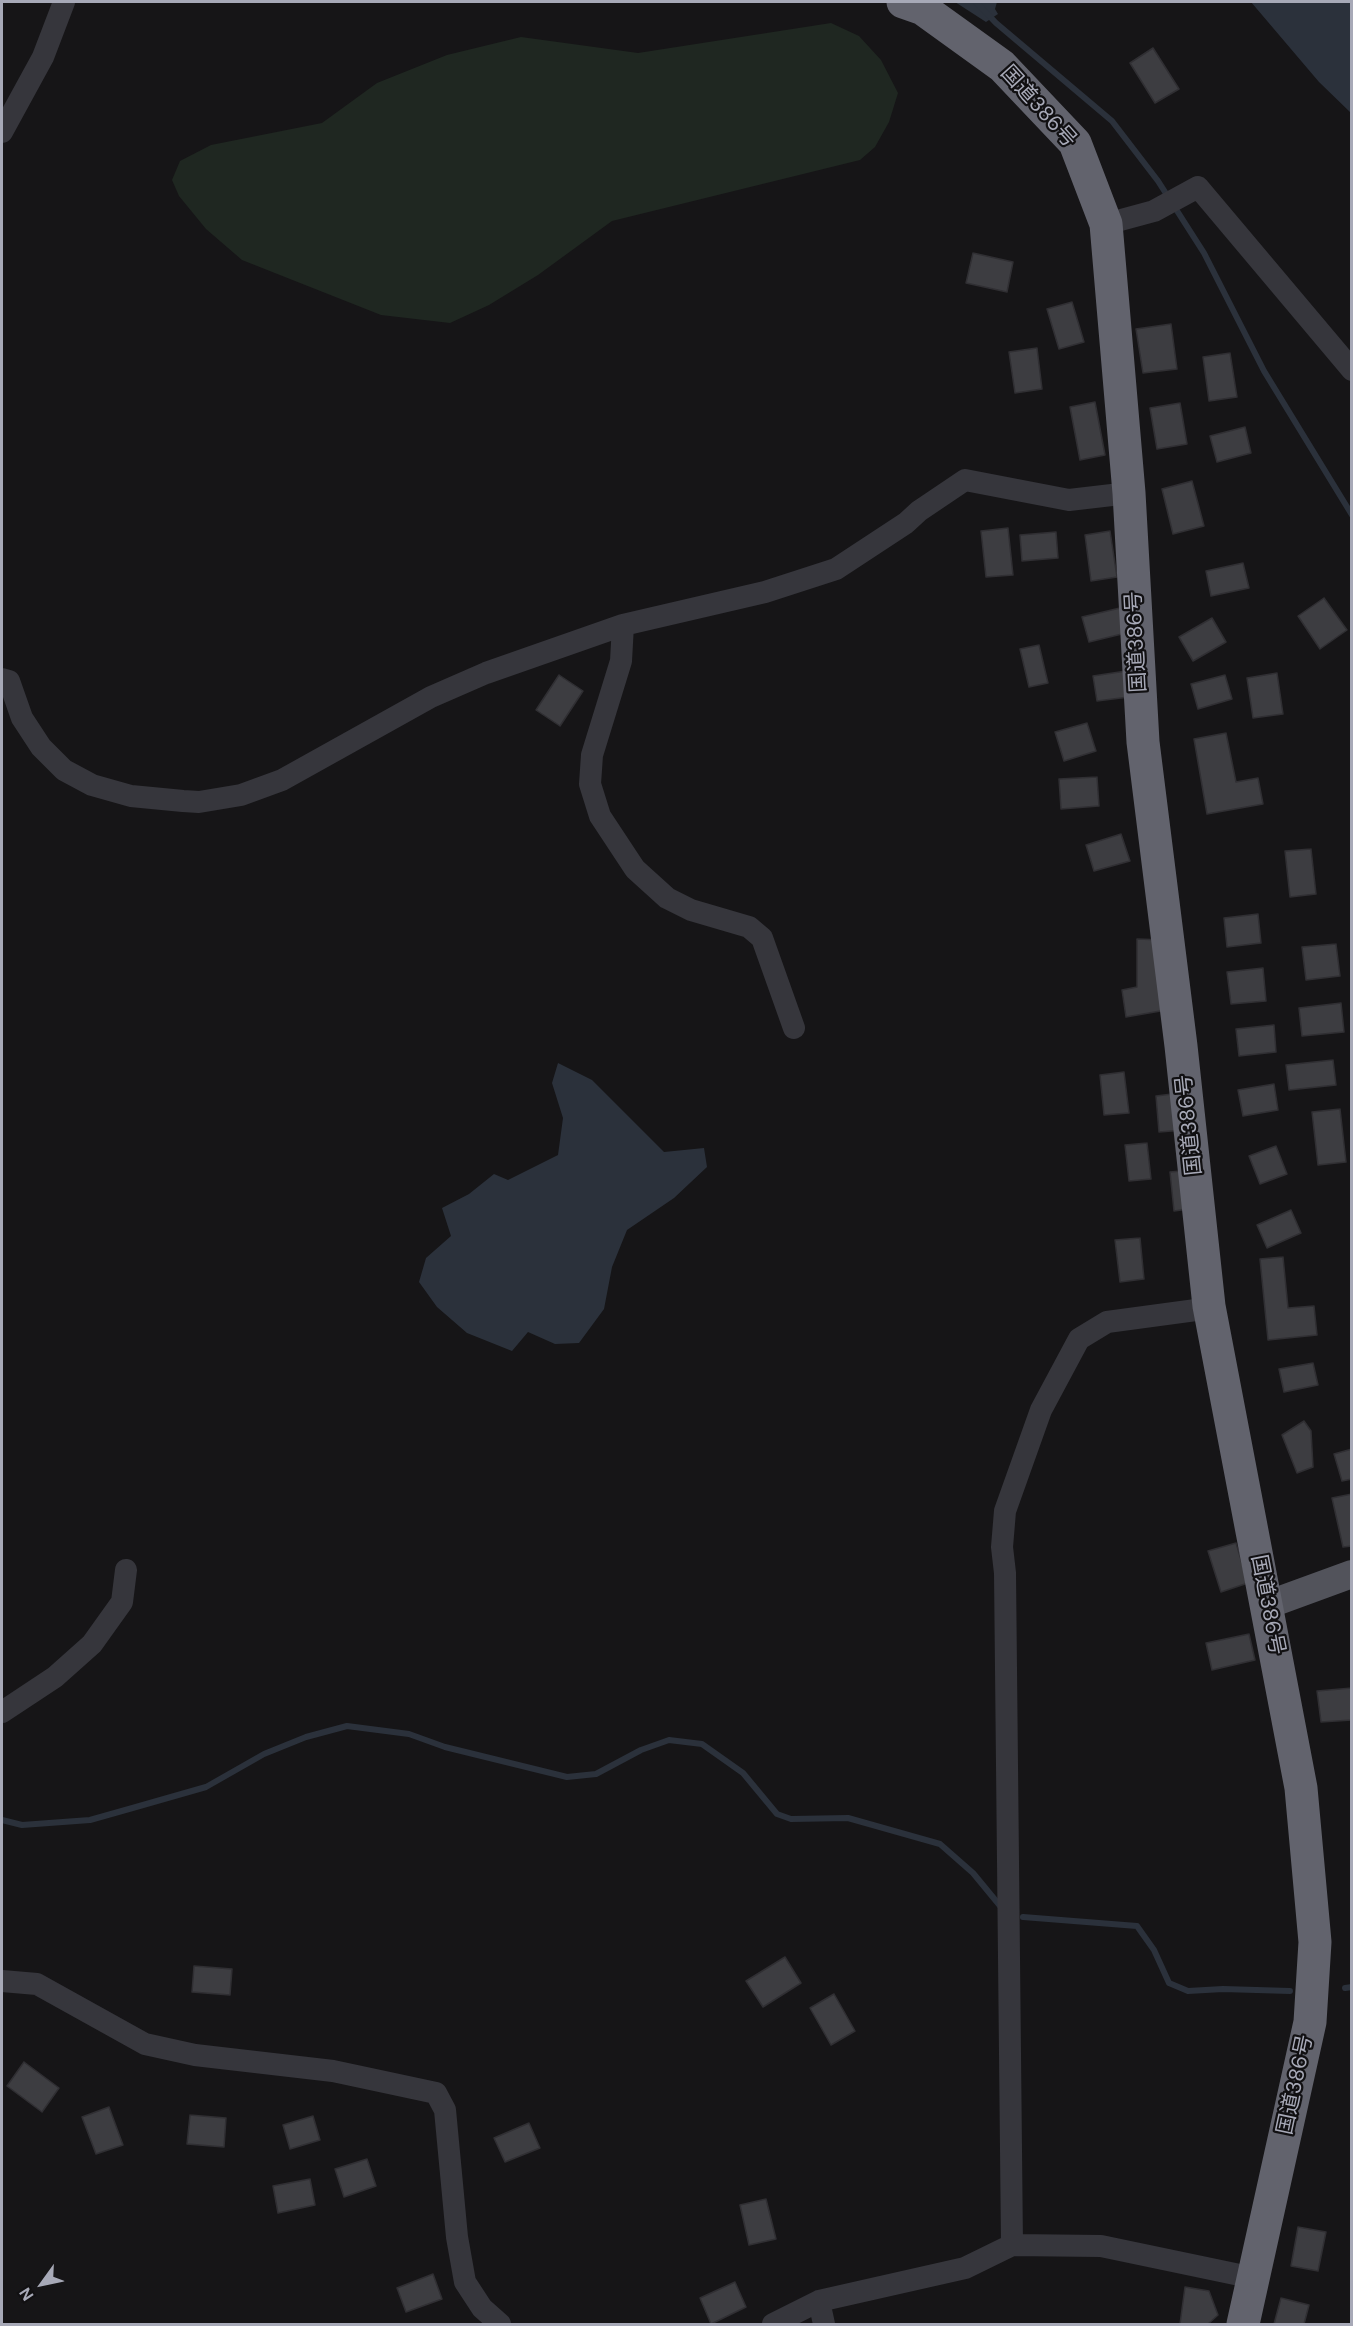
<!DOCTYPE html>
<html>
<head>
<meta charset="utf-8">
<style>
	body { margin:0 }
	#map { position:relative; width:1353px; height:2326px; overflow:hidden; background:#161517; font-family:"DM Sans",sans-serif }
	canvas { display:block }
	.frame { position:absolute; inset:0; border:3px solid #a7a9b7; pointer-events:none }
	.north { position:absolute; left:12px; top:2254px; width:60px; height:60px; -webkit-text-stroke:4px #111012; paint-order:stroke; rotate:237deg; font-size:16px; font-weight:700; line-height:24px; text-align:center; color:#a7a9b7 }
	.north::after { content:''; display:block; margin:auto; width:21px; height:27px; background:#a7a9b7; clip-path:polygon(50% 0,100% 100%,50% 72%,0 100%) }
</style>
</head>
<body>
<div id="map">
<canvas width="1353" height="2326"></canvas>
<div class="frame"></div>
<div class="north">N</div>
</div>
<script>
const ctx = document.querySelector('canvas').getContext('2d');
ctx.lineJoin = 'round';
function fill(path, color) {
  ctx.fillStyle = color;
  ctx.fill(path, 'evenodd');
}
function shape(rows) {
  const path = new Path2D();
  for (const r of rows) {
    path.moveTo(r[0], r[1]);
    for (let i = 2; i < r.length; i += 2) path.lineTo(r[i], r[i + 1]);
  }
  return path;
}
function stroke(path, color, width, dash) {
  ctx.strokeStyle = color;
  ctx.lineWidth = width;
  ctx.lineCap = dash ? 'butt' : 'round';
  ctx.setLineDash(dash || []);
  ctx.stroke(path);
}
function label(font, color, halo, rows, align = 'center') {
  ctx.font = font + ' "DM Sans","Noto Sans JP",sans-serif';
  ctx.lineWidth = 4.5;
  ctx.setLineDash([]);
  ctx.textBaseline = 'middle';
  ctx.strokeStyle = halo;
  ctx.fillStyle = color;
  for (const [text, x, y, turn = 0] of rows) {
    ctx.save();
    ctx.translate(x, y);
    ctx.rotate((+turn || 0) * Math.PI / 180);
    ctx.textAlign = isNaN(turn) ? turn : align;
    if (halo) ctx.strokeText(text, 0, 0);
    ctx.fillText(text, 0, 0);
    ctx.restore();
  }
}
const green = shape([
	[831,23,859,36,881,60,898,93,889,122,875,147,860,160,612,221,538,275,489,305,450,323,381,315,242,260,206,229,179,196,172,180,180,161,211,145,322,123,377,83,447,55,521,37,638,53]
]);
const water = shape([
	[955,2,997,2,995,9,998,14,986,22],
	[1251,2,1351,2,1351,113,1319,82],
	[558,1063,592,1080,664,1152,704,1148,707,1167,674,1198,627,1230,612,1267,604,1309,579,1343,555,1344,528,1332,512,1351,467,1333,437,1307,419,1282,426,1258,451,1236,442,1208,469,1194,494,1174,508,1180,558,1155,563,1118,552,1083]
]);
const stream = shape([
	[976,2,996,23,1112,121,1158,181,1204,253,1264,371,1352,515],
	[2,1820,22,1825,90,1820,136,1807,206,1787,264,1754,306,1737,347,1726,409,1734,445,1747,567,1777,596,1774,641,1750,669,1740,702,1744,743,1773,777,1814,791,1819,848,1818,940,1844,973,1873,1001,1907],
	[1023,1917,1137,1926,1154,1950,1169,1983,1188,1991,1223,1989,1290,1991],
	[1345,1988,1352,1987]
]);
const building = shape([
	[1153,48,1179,89,1155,103,1130,63,1153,48],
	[973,253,1013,262,1007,292,966,283,973,253],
	[1072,302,1084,342,1059,349,1047,309,1072,302],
	[1171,324,1177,369,1143,373,1136,329,1171,324],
	[1037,348,1042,389,1015,393,1009,352,1037,348],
	[1230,353,1237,397,1209,401,1203,357,1230,353],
	[1095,402,1105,455,1080,460,1070,407,1095,402],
	[1180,403,1187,444,1157,449,1150,408,1180,403],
	[1245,427,1251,453,1217,462,1210,436,1245,427],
	[1192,481,1204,526,1173,534,1162,489,1192,481],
	[1008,528,1013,575,986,577,981,531,1008,528],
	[1110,531,1117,577,1091,581,1085,535,1110,531],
	[1056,532,1058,558,1022,561,1020,535,1056,532],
	[1243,563,1249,588,1211,596,1206,571,1243,563],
	[1324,598,1347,630,1320,649,1298,616,1324,598],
	[1120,608,1126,633,1089,642,1082,617,1120,608],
	[1212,618,1226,642,1193,661,1179,637,1212,618],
	[1039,645,1048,683,1029,687,1020,649,1039,645],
	[1126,671,1129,697,1097,701,1093,676,1126,671],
	[1277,673,1283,714,1253,718,1247,678,1277,673],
	[559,675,583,691,560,726,536,710,559,675],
	[1225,675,1232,699,1198,709,1191,684,1225,675],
	[1087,723,1096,751,1064,761,1055,732,1087,723],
	[1226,733,1236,782,1258,778,1263,804,1207,814,1194,739,1226,733],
	[1097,777,1099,806,1061,809,1059,779,1097,777],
	[1121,834,1130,861,1094,871,1086,845,1121,834],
	[1311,849,1316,894,1290,897,1285,851,1311,849],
	[1258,914,1261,943,1227,947,1224,918,1258,914],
	[1137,939,1165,940,1172,1009,1126,1017,1122,990,1137,987,1137,939],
	[1336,944,1340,976,1306,980,1302,947,1336,944],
	[1263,968,1266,1001,1231,1004,1227,972,1263,968],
	[1341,1003,1344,1032,1302,1036,1299,1008,1341,1003],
	[1274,1025,1276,1052,1239,1056,1236,1029,1274,1025],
	[1333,1060,1336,1085,1289,1090,1286,1065,1333,1060],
	[1124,1072,1129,1113,1104,1115,1100,1075,1124,1072],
	[1274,1084,1278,1110,1243,1116,1238,1090,1274,1084],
	[1180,1093,1185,1130,1159,1132,1156,1096,1180,1093],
	[1340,1109,1346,1162,1318,1165,1312,1112,1340,1109],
	[1147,1143,1151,1179,1129,1181,1125,1145,1147,1143],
	[1276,1146,1287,1174,1260,1184,1249,1156,1276,1146],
	[1192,1170,1196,1208,1174,1211,1170,1172,1192,1170],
	[1291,1210,1301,1233,1267,1248,1257,1225,1291,1210],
	[1140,1238,1144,1279,1120,1282,1115,1240,1140,1238],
	[1283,1257,1288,1308,1314,1306,1317,1335,1268,1340,1260,1259,1283,1257],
	[1313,1363,1318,1385,1284,1392,1279,1369,1313,1363],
	[1304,1421,1311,1431,1313,1467,1297,1473,1282,1435,1304,1421],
	[1352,1449,1352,1479,1342,1481,1334,1454,1352,1449],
	[1352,1494,1352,1546,1343,1547,1332,1498,1352,1494],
	[1236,1543,1248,1583,1221,1592,1208,1551,1236,1543],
	[1249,1634,1255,1660,1212,1670,1206,1643,1249,1634],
	[1352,1688,1352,1720,1321,1722,1317,1691,1352,1688],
	[785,1957,801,1983,763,2007,746,1981,785,1957],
	[194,1966,232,1969,230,1995,192,1992,194,1966],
	[834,1994,855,2031,831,2045,810,2008,834,1994],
	[24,2062,59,2088,42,2112,7,2086,24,2062],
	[109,2107,123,2145,96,2154,82,2117,109,2107],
	[190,2115,226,2118,224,2147,187,2144,190,2115],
	[313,2116,320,2140,290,2149,283,2125,313,2116],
	[529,2123,540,2148,505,2162,494,2138,529,2123],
	[367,2159,376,2186,344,2197,335,2169,367,2159],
	[310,2179,315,2205,278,2213,273,2186,310,2179],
	[766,2199,776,2239,749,2245,740,2205,766,2199],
	[1298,2227,1326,2232,1318,2271,1291,2266,1298,2227],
	[433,2274,442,2299,406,2312,397,2288,433,2274],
	[735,2282,746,2307,711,2324,700,2298,735,2282],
	[1185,2287,1209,2291,1218,2315,1208,2324,1180,2324,1185,2287],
	[1281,2298,1309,2305,1304,2324,1274,2324,1281,2298]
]);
const minor = shape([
	[2,132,43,57,64,2],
	[1106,224,1154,211,1198,187,1352,370],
	[623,625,621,661,592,755,590,784,600,816,635,869,667,898,691,910,749,927,762,938,794,1028],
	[2,679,9,681,22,718,41,747,64,770,92,785,131,796,183,801,199,802,241,795,282,780,431,697,486,673,623,625,765,592,836,569,906,523,919,511,965,480,1069,500,1129,493],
	[2,1712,55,1677,92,1644,122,1602,126,1570],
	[2,1981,37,1984,145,2044,195,2055,333,2071,436,2093,445,2110,457,2237,465,2282,482,2308,500,2324],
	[1012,2245,1005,1573,1002,1547,1005,1511,1041,1410,1079,1339,1107,1322,1196,1310,1209,1306],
	[819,2301,824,2324],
	[773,2324,819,2301,965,2268,1012,2245,1101,2246,1254,2278]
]);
const major = shape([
	[1267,1605,1352,1574]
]);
const highway = shape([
	[903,2,923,9,1002,66,1075,143,1106,224,1129,493,1143,742,1181,1046,1209,1306,1301,1788,1315,1942,1310,2022,1243,2324]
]);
const streetNames = [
	["国道386号",1038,107,48],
	["国道386号",1137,642,-93],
	["国道386号",1190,1125,-96],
	["国道386号",1267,1605,79],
	["国道386号",1296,2085,-78]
];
fill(green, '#1f2721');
fill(water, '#2b313b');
stroke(stream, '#2b313b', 6);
fill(building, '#3d3d41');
stroke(building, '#302f33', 1.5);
stroke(minor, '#36363c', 22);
stroke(major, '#52535b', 28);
stroke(highway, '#62636d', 33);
label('21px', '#a7a9b7', '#111012', streetNames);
</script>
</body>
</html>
